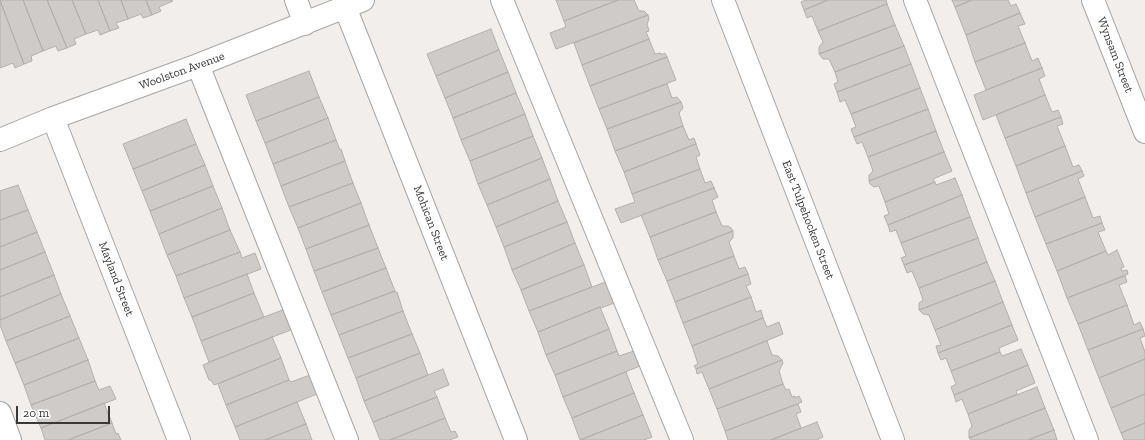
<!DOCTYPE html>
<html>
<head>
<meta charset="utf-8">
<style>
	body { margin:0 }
	#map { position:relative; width:1145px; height:440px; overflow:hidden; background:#f1eeeb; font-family:"Zilla Slab",serif }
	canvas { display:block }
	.scale { position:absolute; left:16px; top:406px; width:94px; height:18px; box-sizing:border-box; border:2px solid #393837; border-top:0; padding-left:5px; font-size:12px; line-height:14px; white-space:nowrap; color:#393837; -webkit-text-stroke:3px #fff; paint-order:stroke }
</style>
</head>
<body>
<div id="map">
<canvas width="1145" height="440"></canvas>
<div class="scale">20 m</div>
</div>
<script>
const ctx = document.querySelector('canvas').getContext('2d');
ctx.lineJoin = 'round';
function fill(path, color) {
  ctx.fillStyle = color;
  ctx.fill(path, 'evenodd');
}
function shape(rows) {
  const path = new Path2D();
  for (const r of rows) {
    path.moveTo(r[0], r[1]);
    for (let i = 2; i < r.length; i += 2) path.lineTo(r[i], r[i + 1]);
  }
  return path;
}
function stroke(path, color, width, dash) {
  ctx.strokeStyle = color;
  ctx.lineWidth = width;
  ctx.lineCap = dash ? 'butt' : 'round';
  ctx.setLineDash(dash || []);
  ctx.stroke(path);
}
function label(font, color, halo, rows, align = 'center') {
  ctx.font = font + ' "Zilla Slab",serif';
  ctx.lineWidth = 3.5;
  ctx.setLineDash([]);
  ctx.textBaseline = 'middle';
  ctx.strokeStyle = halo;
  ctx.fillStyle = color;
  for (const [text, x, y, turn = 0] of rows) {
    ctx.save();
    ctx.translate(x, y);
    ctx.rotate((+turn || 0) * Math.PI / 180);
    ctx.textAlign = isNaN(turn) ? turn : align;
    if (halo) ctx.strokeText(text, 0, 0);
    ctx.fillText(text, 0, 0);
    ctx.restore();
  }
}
const building = shape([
	[0,0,23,0,43,51,31,56,32,61,24,64,0,0],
	[23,0,47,0,67,48,58,51,56,46,43,51,23,0],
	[47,0,72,0,86,34,74,39,76,44,67,48,47,0],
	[72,0,98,0,110,31,100,35,98,30,86,34,72,0],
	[98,0,121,0,128,19,116,23,119,28,110,31,98,0],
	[121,0,146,0,152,15,143,18,141,14,128,19,121,0],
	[146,0,172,0,173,1,159,7,161,11,152,15,146,0],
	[556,0,618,0,564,21,556,0],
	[618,0,634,0,639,11,644,11,648,15,556,49,550,33,566,27,564,21,618,0],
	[806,0,828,0,804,10,801,2,806,0],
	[828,0,886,0,887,4,818,31,812,16,807,18,804,10,828,0],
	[952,0,972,0,955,7,952,0],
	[972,0,1008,0,1011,6,1016,4,1020,13,966,35,955,7,972,0],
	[0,1,24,64,15,68,13,63,0,68,0,1],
	[887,4,895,25,819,54,819,47,823,42,818,31,887,4],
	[1020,13,1025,24,1018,26,1025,43,975,62,966,35,1020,13],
	[648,15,649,19,647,24,649,31,646,32,649,39,582,65,574,43,648,15],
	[895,25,904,46,835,72,829,59,823,59,819,54,895,25],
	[491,29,499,50,436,76,427,54,491,29],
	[649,39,655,54,661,53,661,55,665,53,667,57,590,86,582,65,649,39],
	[1025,43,1032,61,1038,58,1042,68,986,90,975,62,1025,43],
	[904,46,911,64,837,92,834,84,838,82,835,72,904,46],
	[499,50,508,72,445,98,436,76,499,50],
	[667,57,676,80,599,109,590,86,667,57],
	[911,64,920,88,851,114,845,100,840,102,837,92,911,64],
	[1042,68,1045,76,1039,79,1045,95,983,120,974,95,1042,68],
	[309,71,319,97,256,121,246,95,309,71],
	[508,72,516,93,453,118,445,98,508,72],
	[667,84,672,98,677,97,681,102,607,129,599,109,667,84],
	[920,88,928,109,854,137,851,129,856,127,851,114,920,88],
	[516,93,525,114,461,140,453,118,516,93],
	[1045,95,1052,112,1058,110,1061,117,1005,138,996,115,1045,95],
	[319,97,328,118,265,143,256,121,319,97],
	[681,102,683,108,679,113,683,126,615,151,607,129,681,102],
	[928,109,936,131,868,157,862,142,857,144,854,137,928,109],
	[525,114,533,136,470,161,461,140,525,114],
	[1061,117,1063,124,1057,126,1065,146,1016,166,1005,138,1061,117],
	[328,118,336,140,273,164,265,143,328,118],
	[186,119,196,144,133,169,123,144,186,119],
	[683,126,689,140,694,138,696,144,624,172,615,151,683,126],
	[936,131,944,152,869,181,869,175,873,171,868,157,936,131],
	[533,136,542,158,478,184,470,161,533,136],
	[336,140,340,150,341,149,345,161,281,186,273,164,336,140],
	[196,144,205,165,142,191,133,169,196,144],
	[696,144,700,155,696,157,700,169,632,194,624,172,696,144],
	[1065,146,1073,167,1079,165,1082,171,1026,193,1016,166,1065,146],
	[944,152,952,171,933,179,935,182,885,202,879,186,874,187,870,184,869,181,944,152],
	[542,158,550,179,487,205,478,184,542,158],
	[345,161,353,183,289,207,281,186,345,161],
	[205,165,213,186,150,211,142,191,205,165],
	[700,169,705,183,711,181,714,188,621,223,615,209,635,202,632,194,700,169],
	[1082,171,1084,176,1078,179,1085,197,1035,217,1026,193,1082,171],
	[955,178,962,195,888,225,884,216,889,214,885,202,935,182,936,185,955,178],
	[550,179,558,201,496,227,487,205,550,179],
	[353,183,361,203,298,228,289,207,353,183],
	[18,185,28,210,0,220,0,191,18,185],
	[213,186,222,208,159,234,150,211,213,186],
	[714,188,718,197,712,200,716,212,650,237,641,215,714,188],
	[962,195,970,217,901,243,896,230,890,232,888,225,962,195],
	[1085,197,1093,218,1100,216,1102,223,1046,244,1035,217,1085,197],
	[558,201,567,222,504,247,496,227,558,201],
	[361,203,369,225,306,249,298,228,361,203],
	[222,208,230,230,167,255,159,234,222,208],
	[28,210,37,232,0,247,0,220,28,210],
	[716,212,722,226,728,226,731,228,733,231,658,260,650,237,716,212],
	[970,217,978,238,904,265,901,258,906,256,901,243,970,217],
	[567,222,575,243,512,270,504,247,567,222],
	[1102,223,1105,230,1098,232,1106,251,1057,271,1046,244,1102,223],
	[369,225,378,248,314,271,306,249,369,225],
	[230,230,240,252,176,276,167,255,230,230],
	[733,231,733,238,729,242,734,256,667,281,658,260,733,231],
	[37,232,45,252,0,270,0,247,37,232],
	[978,238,987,262,919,288,912,271,907,273,904,265,978,238],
	[575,243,584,265,521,290,512,270,575,243],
	[378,248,386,268,322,292,314,271,378,248],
	[1117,250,1124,267,1121,268,1122,271,1127,270,1128,274,1067,298,1057,271,1106,251,1108,255,1117,250],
	[45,252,54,275,0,297,0,270,45,252],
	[240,252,242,258,255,253,261,269,184,298,176,276,240,252],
	[734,256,739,269,745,267,748,274,675,302,667,281,734,256],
	[987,262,995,281,919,310,919,303,923,300,919,288,987,262],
	[584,265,592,287,529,311,521,290,584,265],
	[386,268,395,291,331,315,322,292,386,268],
	[247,274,254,293,192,317,184,298,247,274],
	[748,274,751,284,746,286,751,297,683,323,675,302,748,274],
	[54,275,61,294,0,320,0,297,54,275],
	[1125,276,1127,282,1119,285,1127,305,1078,324,1067,298,1125,276],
	[608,281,617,302,601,308,600,307,538,332,529,311,608,281],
	[995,281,1003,302,935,330,929,315,923,314,919,310,995,281],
	[395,291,396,293,397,292,403,311,339,335,331,315,395,291],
	[254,293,264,317,201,341,192,317,254,293],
	[61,294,70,316,6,341,0,325,0,320,61,294],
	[751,297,756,312,761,310,763,318,692,346,683,323,751,297],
	[1003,302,1012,325,938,353,936,346,941,345,935,330,1003,302],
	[1127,305,1134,325,1140,322,1143,329,1088,350,1078,324,1127,305],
	[600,307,609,329,546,355,538,332,600,307],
	[285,309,293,329,209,362,201,341,285,309],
	[403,311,412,334,348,358,339,335,403,311],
	[70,316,79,338,15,363,6,341,70,316],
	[763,318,767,327,779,322,783,334,696,369,694,366,698,364,692,346,763,318],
	[1012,325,1018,340,999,348,1000,352,951,371,946,358,941,360,938,353,1012,325],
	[609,329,617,351,555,375,546,355,609,329],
	[1143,329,1145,336,1140,338,1145,352,1145,359,1099,378,1088,350,1143,329],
	[412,334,420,353,356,378,348,358,412,334],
	[272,337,281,358,214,385,211,380,209,380,203,365,272,337],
	[79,338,88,360,24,385,15,363,79,338],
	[767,341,772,355,778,356,782,360,709,389,702,372,697,374,696,369,767,341],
	[1021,349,1028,365,954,395,951,387,956,384,951,371,1000,352,1002,356,1021,349],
	[617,351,619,356,634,351,640,366,563,397,555,375,617,351],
	[420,353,428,375,364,401,356,378,420,353],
	[281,358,289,380,226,405,218,384,281,358],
	[1145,359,1145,394,1111,408,1099,378,1145,359],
	[88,360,95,381,31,405,24,385,88,360],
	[782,360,783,363,779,371,783,384,717,409,709,389,782,360],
	[1028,365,1035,383,1016,391,1017,394,968,414,962,399,956,402,954,395,1028,365],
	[443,369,449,385,434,391,437,397,373,422,364,401,443,369],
	[626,372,634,393,572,418,563,397,626,372],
	[310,375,317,394,235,427,226,405,289,380,291,382,310,375],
	[95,381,99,390,110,386,116,399,41,428,31,405,95,381],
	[783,384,786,390,789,389,792,397,795,396,795,398,799,396,802,402,725,431,717,409,783,384],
	[1037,387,1045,408,969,438,969,430,972,426,968,414,1037,387],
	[634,393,643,415,580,440,572,418,634,393],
	[1145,394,1145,423,1121,433,1111,408,1145,394],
	[437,397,445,418,390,440,380,440,373,422,437,397],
	[297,402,306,424,265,440,240,440,235,427,297,402],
	[104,403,112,423,68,440,45,440,41,428,104,403],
	[798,404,801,412,796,414,801,428,771,440,728,440,725,431,798,404],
	[1045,408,1054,430,1028,440,971,440,969,438,1045,408],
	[643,415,652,437,644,440,580,440,643,415],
	[445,418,451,432,455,431,458,437,449,440,390,440,445,418],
	[817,422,823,437,817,440,771,440,817,422],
	[112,423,116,434,118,433,121,440,68,440,112,423],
	[1145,423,1145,440,1124,440,1121,433,1145,423],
	[306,424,312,440,265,440,306,424],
	[1054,430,1057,440,1028,440,1054,430]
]);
const minor = shape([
	[296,0,305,24],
	[502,0,682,440],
	[723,0,893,440],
	[915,0,1087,440],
	[1093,0,1145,132],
	[345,7,516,440],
	[198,65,347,440],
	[53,118,179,440],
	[0,140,53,118,198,65,363,0],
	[0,413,10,440]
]);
const streetNames = [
	["Wynsam Street",1115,55,69],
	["Woolston Avenue",182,71,-20],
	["East Tulpehocken Street",808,220,69],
	["Mohican Street",431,223,69],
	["Mayland Street",116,279,69]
];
fill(building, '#cecbc8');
stroke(building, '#b2b0ad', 1);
stroke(minor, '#a8a6a3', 24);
stroke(minor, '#fff', 22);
label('12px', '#393837', '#fff', streetNames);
</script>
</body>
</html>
